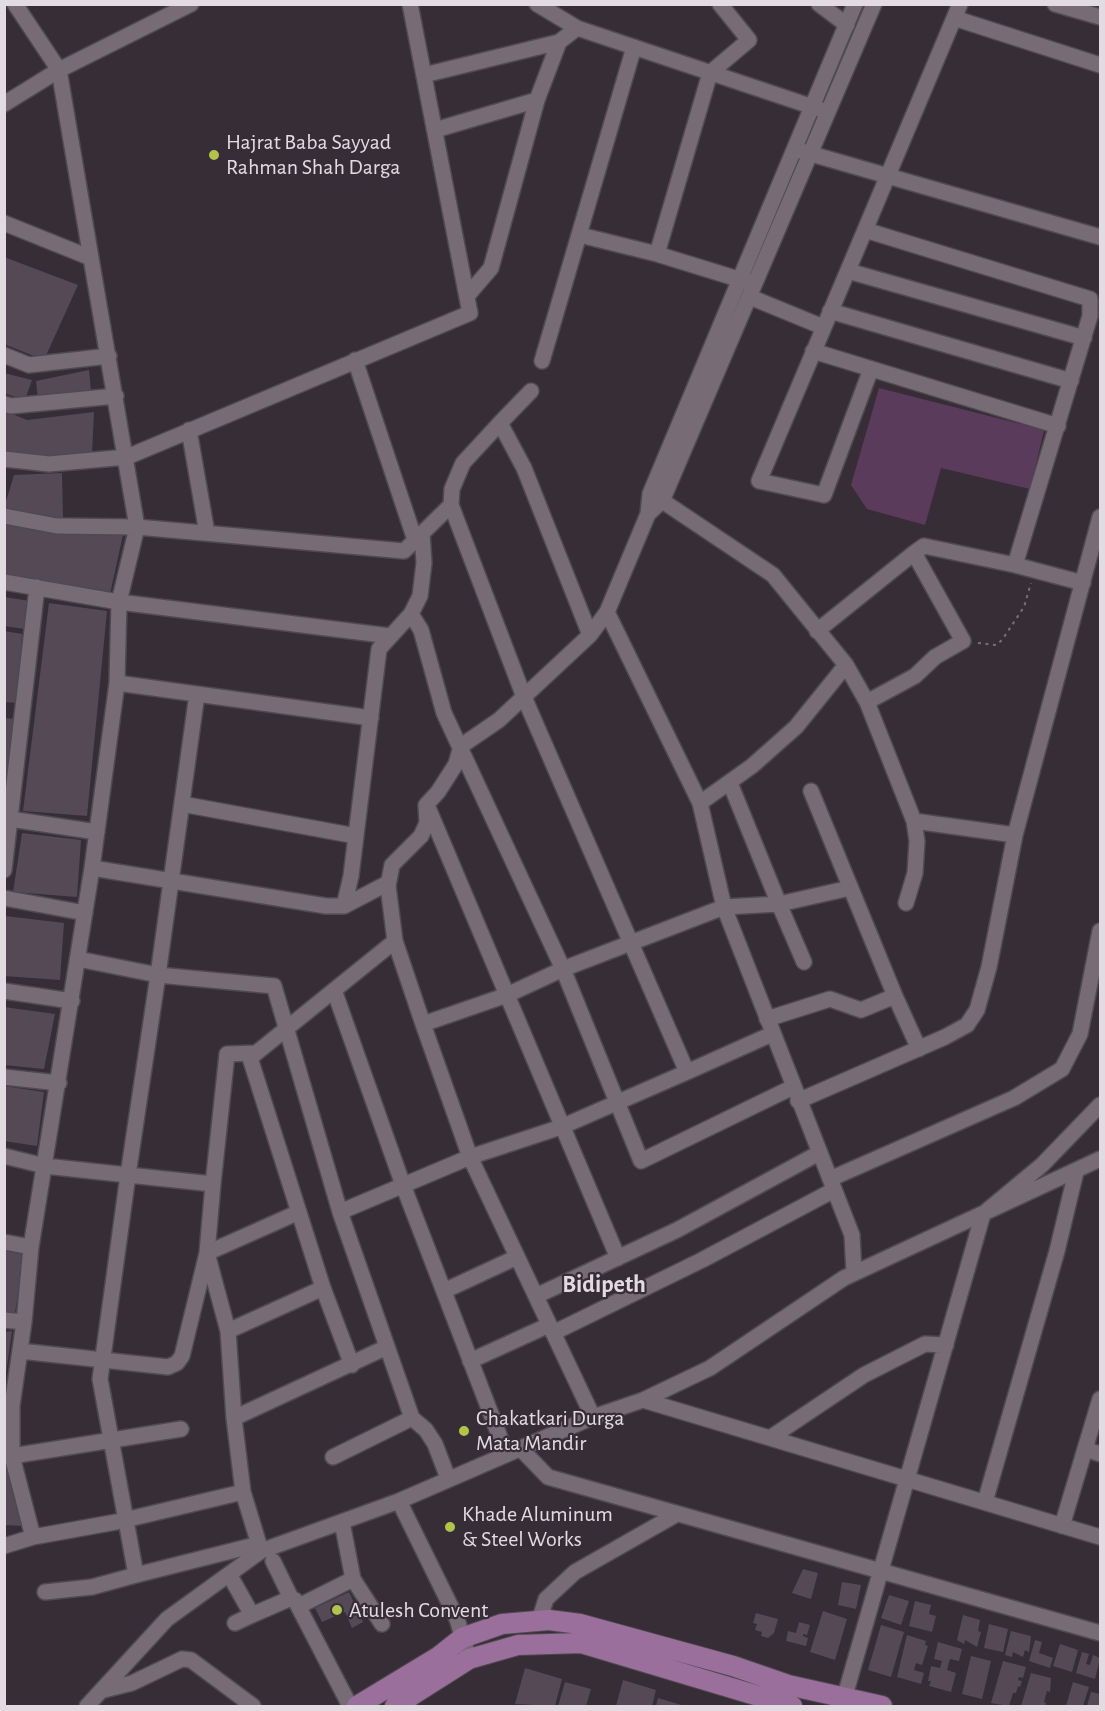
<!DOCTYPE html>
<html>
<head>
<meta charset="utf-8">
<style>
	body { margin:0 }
	#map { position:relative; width:1105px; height:1711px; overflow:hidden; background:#372d37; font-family:"Alegreya Sans",sans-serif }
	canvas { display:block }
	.frame { position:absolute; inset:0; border:6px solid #e2dce2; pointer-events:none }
</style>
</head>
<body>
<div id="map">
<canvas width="1105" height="1711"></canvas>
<div class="frame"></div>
</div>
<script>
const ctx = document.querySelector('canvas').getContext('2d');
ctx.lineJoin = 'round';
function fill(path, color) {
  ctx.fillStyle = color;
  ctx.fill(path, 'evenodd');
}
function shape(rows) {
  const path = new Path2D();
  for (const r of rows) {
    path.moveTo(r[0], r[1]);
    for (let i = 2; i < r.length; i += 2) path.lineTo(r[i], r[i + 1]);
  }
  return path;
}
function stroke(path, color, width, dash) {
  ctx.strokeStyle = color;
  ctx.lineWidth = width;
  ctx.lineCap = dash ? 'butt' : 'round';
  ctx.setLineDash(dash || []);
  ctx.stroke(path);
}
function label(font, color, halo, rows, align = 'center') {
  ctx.font = font + ' "Alegreya Sans",sans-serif';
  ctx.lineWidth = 4.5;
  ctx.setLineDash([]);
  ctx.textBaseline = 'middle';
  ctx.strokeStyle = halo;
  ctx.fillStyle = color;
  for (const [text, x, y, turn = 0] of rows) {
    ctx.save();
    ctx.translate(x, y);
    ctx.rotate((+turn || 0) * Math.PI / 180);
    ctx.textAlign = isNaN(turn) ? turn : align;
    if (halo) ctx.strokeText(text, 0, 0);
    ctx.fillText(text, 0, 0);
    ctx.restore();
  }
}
const green = shape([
	[879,388,1044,430,1030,489,941,468,925,525,867,509,851,485]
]);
const building = shape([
	[4,257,78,285,44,360,4,344],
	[89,370,91,391,38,399,36,381],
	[4,373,32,380,25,400,4,393],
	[5,411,27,420,94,412,92,455,13,458,5,455],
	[62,473,63,519,4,508,14,475],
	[4,524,123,535,110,594,4,574],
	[4,597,30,601,25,629,4,626],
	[49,603,107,611,87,816,23,811],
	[4,631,22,634,18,703,4,702],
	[4,718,15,719,11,776,4,776],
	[22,833,81,840,77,897,13,892],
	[5,916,64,923,60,980,4,976],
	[4,1007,55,1014,44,1069,4,1065],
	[4,1086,44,1092,37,1146,4,1141],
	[4,1250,24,1255,15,1313,4,1311],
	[12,1331,6,1373,4,1373,4,1332],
	[4,1462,5,1462,22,1526,4,1525],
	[803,1569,818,1573,811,1599,792,1593],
	[842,1582,861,1585,856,1609,838,1605],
	[349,1592,363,1622,352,1628,345,1612,322,1622,315,1608],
	[889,1595,909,1601,901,1625,881,1618],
	[915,1601,931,1605,929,1614,936,1616,932,1632,909,1626],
	[823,1611,847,1619,835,1660,810,1652],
	[756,1613,778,1619,774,1633,768,1638,761,1636,762,1632,755,1630,757,1624,753,1623],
	[963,1615,980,1620,978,1631,981,1632,977,1647,965,1640,964,1644,957,1640],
	[799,1622,810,1625,807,1635,803,1634,803,1636,808,1638,806,1646,786,1641,788,1631,796,1633],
	[989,1624,1008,1629,1003,1652,984,1648],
	[881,1625,904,1632,891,1677,868,1670],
	[1011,1631,1031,1636,1029,1652,1025,1650,1023,1657,1013,1652,1012,1657,1005,1655],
	[907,1635,926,1641,925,1645,928,1646,922,1665,916,1663,914,1670,924,1673,921,1684,897,1677],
	[1035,1640,1042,1642,1039,1653,1053,1658,1050,1668,1029,1661],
	[938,1642,962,1649,959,1661,950,1659,947,1670,956,1673,951,1692,929,1686,931,1681,928,1681,931,1666,940,1668,942,1661,934,1659],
	[1060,1644,1078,1650,1072,1672,1053,1666],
	[1082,1652,1089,1654,1086,1664,1090,1665,1093,1655,1100,1658,1095,1679,1076,1673],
	[971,1656,991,1661,982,1699,962,1694],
	[1003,1661,1026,1667,1023,1678,1019,1677,1018,1680,1022,1681,1020,1687,1018,1686,1016,1693,1013,1693,1009,1706,991,1703],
	[525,1668,562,1679,555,1706,515,1704],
	[1031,1673,1051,1678,1050,1692,1047,1691,1044,1702,1046,1703,1045,1706,1021,1706],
	[623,1680,656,1690,652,1706,616,1706],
	[565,1682,591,1689,586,1706,558,1706],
	[1073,1682,1089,1687,1083,1706,1066,1706],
	[1091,1692,1100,1694,1100,1706,1087,1706],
	[658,1698,685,1706,656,1706]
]);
const path = shape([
	[978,643,996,645,1002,640,1024,607,1031,583]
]);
const minor = shape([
	[15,4,59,70,91,258],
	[537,4,577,28,822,110],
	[819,4,847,25],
	[960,4,865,230,1090,299,1090,316,1015,565,1083,583],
	[1055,4,1100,17],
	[954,18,1100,65],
	[424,75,559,42],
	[4,104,59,70,191,4],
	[435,130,537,100],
	[801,151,1100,237],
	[4,223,91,258,137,527,119,602,117,683,92,868,326,906,344,906,351,876,379,649,411,614,420,596,424,563,422,533],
	[865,230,759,481,824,495,871,369],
	[580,235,657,254,751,283],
	[657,254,710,73,749,40,720,4],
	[848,271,1084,338],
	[467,296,491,268,537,100,559,42,577,28],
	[750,297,823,327],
	[830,311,1071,381],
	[813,351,1058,426],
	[4,355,29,365,109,356],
	[355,360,415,540],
	[542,361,634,47],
	[4,404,11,406,116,396],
	[500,423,531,391],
	[189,430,207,533],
	[4,459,49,464,127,457,470,313,410,4],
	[655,496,773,575,846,665],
	[648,514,662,501,874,4],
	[4,516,57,526,137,527,404,551,451,505,452,489,463,463,500,423,524,468,590,635,607,612],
	[4,582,119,602,390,636],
	[411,614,421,630,444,713,563,969,641,1161,793,1087],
	[817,631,914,553],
	[590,635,499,720,461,746,456,764,438,792,426,805,427,823,421,836,392,865,388,886,395,941,423,1024,507,995,563,969,724,907,779,904,730,783],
	[117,683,371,718],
	[867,702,915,676,935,657,963,641,914,553,924,546,1015,565],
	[700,803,752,766,796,727,846,665,867,702,914,821,1015,835],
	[182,804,356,836],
	[429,810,618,1258],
	[10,819,97,832],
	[4,870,37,587],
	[4,898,85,913],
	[906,903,915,873,917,841,914,821],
	[344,906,388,883],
	[78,959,158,975,197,694],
	[804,962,779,904,850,888],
	[334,990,403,1185,506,1453],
	[4,991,72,1001],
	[895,996,919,1049],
	[767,1019,830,999,861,1010,895,996,811,791],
	[423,1024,470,1157,593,1417],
	[687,1072,772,1034],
	[4,1077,59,1083],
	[798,1101,945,1037,967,1025,977,1010,989,967,1015,835,1100,517],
	[4,1156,45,1166,128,1175,100,1379,136,1575,259,1544],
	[830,1179,1014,1098,1062,1069,1080,1034,1100,931],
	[213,1184,128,1175,158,975,274,986,340,1212],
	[4,1242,31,1247],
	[854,1273,852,1235,724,907,700,803,607,612,648,514,650,494,855,4],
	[323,1288,250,1058,395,941],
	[444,1291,517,1257],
	[536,1296,677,1230,819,1153],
	[4,1320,24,1322,12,1406,12,1456,33,1537,116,1522,243,1492,261,1551,399,1501,457,1619,469,1659],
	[24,1322,31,1247,92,868],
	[228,1331,207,1253,213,1184,227,1054,256,1053],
	[553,1333,702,1260,834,1190],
	[20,1351,168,1367,177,1363,182,1356,207,1253,299,1212],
	[470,1361,549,1325],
	[1100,1399,1085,1449,1100,1454],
	[643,1400,710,1368,844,1278,1100,1159],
	[234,1418,228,1331,323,1288,352,1365],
	[770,1438,864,1375,925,1344,946,1345],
	[520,1448,548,1477,1100,1633],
	[12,1456,181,1429],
	[333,1457,412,1418],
	[448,1478,435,1444,426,1430,412,1418,340,1212,470,1157,561,1127,687,1072,524,697,451,505],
	[243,1492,234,1418,387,1347],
	[399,1501,593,1417,643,1400,1100,1537],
	[985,1502,1057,1251,1076,1172],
	[342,1522,353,1579,382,1624],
	[1062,1526,1085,1449],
	[4,1546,33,1537],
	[273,1561,291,1598],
	[229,1574,252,1615,291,1598,295,1600,350,1706],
	[45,1592,92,1587,136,1575],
	[299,1606,353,1579],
	[539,1621,546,1599,575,1572,677,1514],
	[235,1623,252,1615],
	[104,1690,132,1683,182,1659,191,1660,253,1706],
	[87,1706,167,1619,261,1551],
	[842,1706,983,1214,1042,1165,1100,1105]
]);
const major = shape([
	[357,1706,438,1657,462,1638,502,1624,549,1620,580,1624,733,1666,788,1685,882,1706],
	[395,1706,469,1659,518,1645,581,1643,792,1706]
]);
const markers = [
	[214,155,6,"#b2c34c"],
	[464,1431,6,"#b2c34c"],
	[450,1527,6,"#b2c34c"],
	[337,1610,6,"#b2c34c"]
];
const poiNames = [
	["Hajrat Baba Sayyad",226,142],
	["Rahman Shah Darga",226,167],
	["Chakatkari Durga",476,1418],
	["Mata Mandir",476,1443],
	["Khade Aluminum",462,1514],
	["& Steel Works",462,1539],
	["Atulesh Convent",349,1610]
];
const neighbourhoodNames = [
	["Bidipeth",604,1285]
];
fill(green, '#5b3b5b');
fill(building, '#544954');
stroke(minor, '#514951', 18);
stroke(major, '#514951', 22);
stroke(path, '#786f78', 2, [3, 4.5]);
stroke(minor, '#776b76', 15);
stroke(major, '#9b6f9b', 20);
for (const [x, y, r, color] of markers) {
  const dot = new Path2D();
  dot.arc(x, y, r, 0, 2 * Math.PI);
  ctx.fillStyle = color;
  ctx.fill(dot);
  stroke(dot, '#372d37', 2);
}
label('22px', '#e2dce2', '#372d37', poiNames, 'left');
label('bold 24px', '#e2dce2', '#372d37', neighbourhoodNames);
</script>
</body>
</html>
